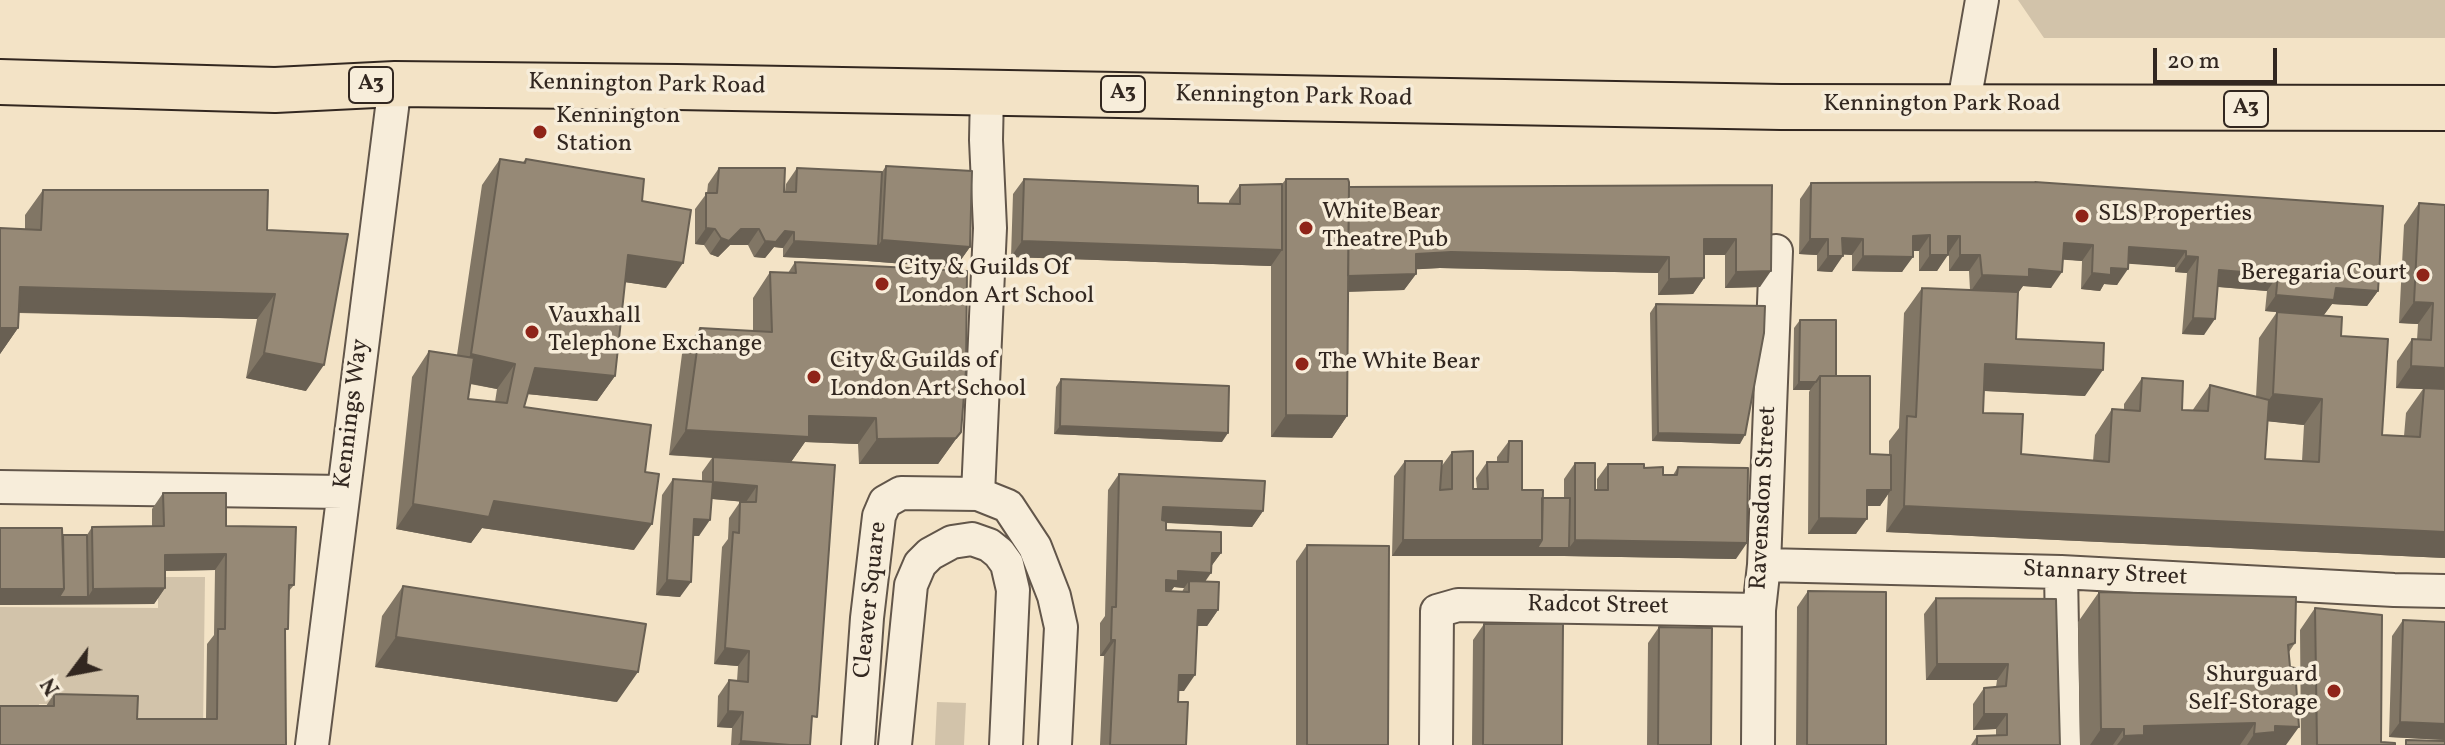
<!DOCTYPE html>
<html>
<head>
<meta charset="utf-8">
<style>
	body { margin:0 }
	#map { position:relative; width:2445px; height:745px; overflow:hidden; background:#f3e3c6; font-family:Vollkorn,serif }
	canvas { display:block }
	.north { position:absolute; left:32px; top:633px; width:80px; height:80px; -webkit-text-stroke:6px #f7edda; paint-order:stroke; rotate:238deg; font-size:22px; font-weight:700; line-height:32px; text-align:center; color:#322720 }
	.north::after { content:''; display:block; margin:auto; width:28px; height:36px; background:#322720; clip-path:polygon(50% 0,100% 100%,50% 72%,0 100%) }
	.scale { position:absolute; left:2153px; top:48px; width:124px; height:36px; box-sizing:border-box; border:4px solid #322720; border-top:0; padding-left:10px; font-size:24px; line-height:28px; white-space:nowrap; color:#322720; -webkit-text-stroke:6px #f7edda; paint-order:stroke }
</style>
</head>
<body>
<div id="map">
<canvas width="2445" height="745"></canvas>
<div class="north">N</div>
<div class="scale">20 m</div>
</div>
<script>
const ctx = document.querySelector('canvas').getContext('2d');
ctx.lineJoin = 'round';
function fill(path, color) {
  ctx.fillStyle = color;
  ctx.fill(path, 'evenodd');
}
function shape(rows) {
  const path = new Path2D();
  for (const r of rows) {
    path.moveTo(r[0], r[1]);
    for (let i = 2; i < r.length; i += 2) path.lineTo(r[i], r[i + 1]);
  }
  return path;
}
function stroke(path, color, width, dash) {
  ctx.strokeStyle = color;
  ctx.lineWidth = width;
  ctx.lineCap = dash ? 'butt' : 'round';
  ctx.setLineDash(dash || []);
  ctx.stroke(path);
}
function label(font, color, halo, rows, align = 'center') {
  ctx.font = font + ' Vollkorn,serif';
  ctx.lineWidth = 7;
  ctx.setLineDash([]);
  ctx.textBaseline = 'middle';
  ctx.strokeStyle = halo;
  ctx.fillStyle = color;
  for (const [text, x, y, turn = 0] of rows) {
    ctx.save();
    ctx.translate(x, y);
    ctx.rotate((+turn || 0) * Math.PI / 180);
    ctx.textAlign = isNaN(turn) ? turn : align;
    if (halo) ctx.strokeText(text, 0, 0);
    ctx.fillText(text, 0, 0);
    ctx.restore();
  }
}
const green = shape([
	[2018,0,2445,0,2445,38,2044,38],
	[158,577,205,577,203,731,132,730,132,704,39,704,38,717,0,717,0,607,158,608],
	[937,702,966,703,964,745,935,745]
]);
const street = shape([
	[1963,108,1982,0],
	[0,487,343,492],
	[978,494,990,228,986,140,987,92],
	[1764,565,2061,572,2394,590,2445,591],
	[2061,572,2064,745],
	[312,745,395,84],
	[858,745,867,618,879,516,885,502,901,493,978,494,1008,506,1035,547,1054,596,1061,627,1055,745],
	[895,745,911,585,920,564,930,554,952,542,972,539,989,545,999,553,1007,564,1013,590,1006,745],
	[1436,745,1437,611,1458,605,1759,610],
	[1758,745,1759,610,1764,565,1776,251]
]);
const highway = shape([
	[0,82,275,90,395,84,677,87,1781,107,2445,108]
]);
const wall = shape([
	[500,159,523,162,526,159,642,201,666,288,625,282,615,376,597,401,527,394,524,407,634,550,482,528,471,543,396,529,412,377,429,351,457,355,482,185],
	[470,384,497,389,495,402,468,399],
	[886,166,970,247,955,268,867,261,783,257,783,248,774,247,765,258,754,257,748,245,730,245,718,257,710,254,704,245,695,244,695,209,707,193,708,184,719,168,785,192,786,184,797,168,882,172],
	[1024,179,1198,203,1229,203,1229,201,1240,185,1282,184,1286,179,1349,187,1772,185,1760,287,1725,288,1725,255,1704,255,1704,278,1693,294,1658,295,1658,273,1440,268,1416,269,1416,274,1404,290,1348,292,1347,416,1332,438,1271,437,1271,266,1011,257,1013,194],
	[2035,182,2378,291,2367,306,2332,304,2324,315,2341,336,2382,435,2404,436,2406,413,2423,389,2396,388,2397,361,2412,339,2417,340,2418,324,2399,323,2404,225,2419,203,2445,205,2445,558,1886,532,1888,494,1880,506,1867,506,1856,534,1808,534,1809,392,1810,390,1793,390,1794,328,1800,320,1836,376,1870,454,1889,455,1889,441,1899,428,1904,313,1922,288,1970,290,1969,271,1949,271,1949,252,1937,271,1919,271,1919,251,1913,251,1902,272,1852,271,1852,255,1843,254,1832,272,1817,271,1817,255,1799,254,1800,199,1811,183],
	[2063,259,2082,261,2081,289,2100,291,2104,284,2117,285,2128,263,2175,267,2175,272,2187,273,2182,334,2204,335,2218,287,2267,291,2265,311,2287,313,2277,312,2259,338,2256,397,2210,385,2192,411,2182,410,2142,378,2124,404,2124,410,2112,409,2095,435,2093,461,2021,454,1983,413,1984,391,2085,396,2016,339,2018,293,2023,286,2051,288],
	[2267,421,2304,425,2302,461,2265,459],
	[43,190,267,230,306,391,246,378,257,319,19,313,18,328,0,354,0,228,25,229,25,215],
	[795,262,961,432,938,464,859,464,858,444,805,442,791,462,812,724,810,745,731,745,732,728,717,727,718,696,729,680,737,681,738,666,714,664,722,547,728,539,729,518,740,502,745,502,712,499,699,536,693,536,680,597,656,595,662,495,673,479,702,481,702,472,712,458,669,455,682,354,700,328,753,331,753,298,770,272,788,273],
	[1656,304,1740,444,1652,441,1650,313],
	[1061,379,1222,442,1054,434,1056,387],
	[1509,441,1522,490,1542,498,1564,498,1564,479,1575,463,1595,490,1597,490,1597,479,1608,464,1644,468,1663,475,1673,475,1678,467,1736,559,1564,556,1392,556,1394,476,1405,461,1441,467,1452,452,1473,489,1477,489,1476,478,1487,462,1497,462,1497,457],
	[1119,474,1263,511,1252,527,1166,523,1166,530,1221,553,1211,566,1205,582,1218,610,1207,626,1197,626,1184,691,1179,691,1178,702,1186,745,1100,745,1104,656,1100,656,1100,623,1105,616,1108,490],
	[1174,587,1184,588,1182,592,1171,591],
	[163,493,226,526,294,585,289,591,285,634,286,745,46,706,54,694,137,719,206,719,207,644,214,635,215,570,165,571,165,588,154,604,0,605,0,528,63,535,87,535,92,527,152,526,152,509],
	[1307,545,1388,745,1296,745,1296,561],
	[403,586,617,702,375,667,382,616],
	[1808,591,1886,745,1796,745,1797,607],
	[2099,592,2295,643,2289,652,2286,745,2080,745,2078,622],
	[1936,598,2056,599,2060,745,1971,745,1977,736,1996,735,1996,729,1973,730,1973,704,1984,688,1996,687,1997,680,1926,680,1924,614],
	[2315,608,2381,742,2395,745,2301,745,2300,630],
	[2403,620,2445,740,2389,737,2392,636],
	[1484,624,1562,745,1472,745,1473,640],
	[1659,627,1711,745,1647,745,1648,643]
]);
const shadedWall = shape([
	[706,228,715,229,704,245,695,244],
	[741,229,759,229,748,245,730,245,718,257,710,254,721,238],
	[785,231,794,232,783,248,774,247,765,258,754,257,765,241],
	[1930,235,1919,251,1902,251,1913,236],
	[1948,236,1960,236,1949,252],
	[1842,238,1863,239,1852,255,1831,254],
	[1704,239,1736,239,1725,255,1693,255],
	[1810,239,1828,239,1817,255,1799,254],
	[882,240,970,247,955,268,867,261,783,257,794,241,878,246],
	[1022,241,1282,250,1271,266,1011,257],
	[2064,243,2093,245,2082,261,2053,259],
	[2129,247,2186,251,2175,267,2118,263],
	[1451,252,1669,257,1658,273,1440,268,1405,270,1416,254],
	[628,255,683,263,666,288,610,280],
	[1930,255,1948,255,1937,271,1919,271],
	[1960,255,1980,255,1969,271,1949,271],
	[1828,256,1843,256,1832,272,1817,271],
	[1863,256,1913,257,1902,272,1852,271],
	[2186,256,2198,257,2187,273,2175,272],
	[2111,268,2128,269,2117,285,2104,284,2100,291,2081,289,2092,273],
	[2029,269,2062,272,2051,288,2023,286,2018,293,1971,291,1982,275],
	[2219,270,2278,275,2267,291,2208,286],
	[1771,271,1760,287,1725,288,1736,272],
	[1416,274,1404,290,1333,292,1344,276],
	[1704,278,1693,294,1658,295,1669,279],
	[20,287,275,294,257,319,2,312],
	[2336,288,2378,291,2367,306,2332,304,2323,316,2265,311,2276,295],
	[2414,302,2433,303,2418,324,2399,323],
	[2193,318,2215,319,2204,335,2182,334],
	[0,328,18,328,0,354],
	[264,353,324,365,306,391,246,378],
	[471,354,515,364,497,389,453,380],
	[1985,364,2103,370,2085,396,1967,390],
	[2411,366,2445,368,2445,390,2396,388],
	[535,368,615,376,597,401,517,393],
	[1799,382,1816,382,1810,390,1793,390],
	[2273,394,2322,399,2304,425,2255,420],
	[1286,415,1347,416,1332,438,1271,437],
	[809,416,876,418,858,444,805,442,791,462,669,455,686,430],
	[1060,426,1228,433,1222,442,1054,434],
	[961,432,938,464,859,464,877,439],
	[1658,433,1745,435,1740,444,1652,441],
	[713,482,757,486,746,502,702,498],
	[1867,490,1891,490,1880,506,1856,506],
	[494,501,652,524,634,550,482,528,471,543,396,529,413,504],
	[1904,506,2445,532,2445,558,1886,532],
	[1163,507,1263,511,1252,527,1151,522],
	[1819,518,1867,519,1856,534,1808,534],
	[694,519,710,520,699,536,683,535],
	[1403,540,1542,540,1569,548,1575,540,1747,543,1736,559,1564,556,1392,556],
	[1212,553,1221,553,1210,568],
	[226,554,215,570,153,571,165,555],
	[1178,571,1211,573,1200,589,1189,581,1184,588,1174,587,1167,597,1166,580],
	[667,580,691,582,680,597,656,595],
	[165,588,154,604,0,605,0,589,64,589,88,597,93,589],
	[1198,610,1218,610,1207,626,1187,626],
	[396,637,638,672,617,702,375,667],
	[1111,640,1115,640,1104,656,1100,656],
	[725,648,749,651,738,666,714,664],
	[1937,664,2008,664,1997,680,1926,680],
	[1179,675,1195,675,1184,691,1168,691],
	[728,711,743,712,732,728,717,727],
	[1984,714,2007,714,1996,729,1973,730],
	[2400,722,2445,724,2445,740,2389,737],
	[2255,723,2240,745,2117,745,2124,736,2144,726],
	[2275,726,2299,727,2286,745,2247,745,2254,734],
	[2101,729,2124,729,2113,745,2090,745],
	[741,741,790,745,738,745]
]);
const building = shape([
	[500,159,525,163,526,159,644,179,642,201,691,210,683,263,628,255,615,376,535,368,524,407,651,425,645,472,659,474,652,524,494,501,489,517,413,504,429,351,474,358,468,399,507,403,515,364,471,354,500,159],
	[886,166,972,171,970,247,882,240,886,166],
	[719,168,785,168,784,192,796,192,797,168,882,172,878,246,794,241,794,232,785,231,776,242,765,241,759,229,741,229,729,241,721,238,715,229,706,228,706,193,717,193,719,168],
	[1024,179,1198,186,1198,203,1240,204,1240,185,1282,184,1282,250,1022,241,1024,179],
	[1286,179,1348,179,1349,182,1347,416,1286,415,1286,179],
	[2035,182,2383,206,2378,291,2336,288,2334,300,2276,295,2278,275,2219,270,2215,319,2193,318,2198,257,2186,256,2186,251,2129,247,2128,269,2111,268,2111,275,2092,273,2093,245,2064,243,2062,272,2029,269,2029,277,1982,275,1980,255,1960,255,1960,236,1948,236,1948,255,1930,255,1930,235,1913,236,1913,257,1863,256,1863,239,1842,238,1843,256,1828,256,1828,239,1810,239,1811,183,2035,182],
	[1772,185,1771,271,1736,272,1736,239,1704,239,1704,278,1669,279,1669,257,1451,252,1416,254,1416,274,1348,276,1349,187,1772,185],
	[43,190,268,190,267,230,348,234,324,365,264,353,275,294,20,287,18,328,0,328,0,228,41,230,43,190],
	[2419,203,2445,205,2445,368,2411,366,2412,339,2431,340,2433,303,2414,302,2419,203],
	[795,262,967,271,966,370,961,432,956,438,877,439,876,418,809,416,809,437,686,430,700,328,772,332,770,272,796,273,795,262],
	[1922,288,2018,292,2016,339,2104,343,2103,370,1985,364,1983,413,2023,414,2021,454,2109,462,2112,409,2140,411,2142,378,2183,381,2182,410,2208,411,2210,385,2269,400,2265,459,2319,462,2322,399,2273,394,2277,312,2342,317,2341,336,2388,339,2382,435,2420,437,2424,388,2445,389,2445,532,1904,506,1907,416,1916,417,1922,288],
	[1656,304,1765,306,1764,333,1745,435,1658,433,1656,304],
	[1800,320,1836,320,1836,376,1820,376,1816,382,1799,382,1800,320],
	[1820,376,1870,376,1870,454,1891,455,1891,490,1867,490,1867,519,1819,518,1820,376],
	[1061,379,1229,386,1228,433,1060,426,1061,379],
	[1509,441,1522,441,1522,490,1543,490,1542,540,1403,540,1405,461,1442,461,1440,490,1452,489,1452,452,1473,451,1473,489,1488,489,1487,462,1508,462,1509,441],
	[713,457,835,465,817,717,812,716,810,745,790,745,741,741,743,712,728,711,729,680,748,682,749,651,725,648,733,532,739,533,740,502,756,502,757,486,713,482,710,520,694,519,691,582,667,580,673,479,713,482,713,457],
	[1575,463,1595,463,1595,490,1608,490,1608,464,1644,464,1644,468,1663,467,1663,475,1677,475,1678,467,1748,468,1747,543,1575,540,1575,463],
	[1119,474,1265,481,1263,511,1163,507,1162,520,1166,521,1166,530,1221,532,1221,553,1212,553,1211,573,1178,571,1178,581,1166,580,1166,591,1189,592,1189,581,1219,582,1218,610,1198,610,1195,675,1179,675,1178,702,1188,702,1186,745,1110,745,1115,640,1111,640,1112,607,1116,607,1119,474],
	[163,493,226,493,226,526,296,527,294,585,289,585,288,629,285,629,286,745,0,745,0,706,54,706,54,694,138,696,137,719,217,719,218,629,225,629,226,554,165,555,165,588,93,589,92,527,164,526,163,493],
	[1542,498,1570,498,1569,548,1537,548,1542,540,1542,498],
	[0,528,62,528,64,589,0,589,0,528],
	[63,535,87,535,88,597,59,597,64,589,63,535],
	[1307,545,1389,546,1388,745,1307,745,1307,545],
	[403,586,646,624,638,672,396,637,403,586],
	[1808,591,1886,592,1886,745,1807,745,1808,591],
	[2099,592,2296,597,2295,643,2288,645,2290,667,2295,668,2299,727,2275,726,2275,732,2254,734,2255,723,2144,726,2144,735,2124,736,2124,729,2101,729,2099,592],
	[1936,598,2056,599,2060,745,1977,745,1977,736,2007,735,2007,714,1984,714,1984,688,2006,686,2008,664,1937,664,1936,598],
	[2315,608,2382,615,2381,742,2395,743,2395,745,2317,745,2315,608],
	[2403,620,2445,622,2445,724,2400,722,2403,620],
	[1484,624,1563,624,1562,745,1483,745,1484,624],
	[1659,627,1712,628,1711,745,1658,745,1659,627],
	[2406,740,2445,741,2445,745,2406,745,2406,740]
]);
const markers = [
	[540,132,8,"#8f2418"],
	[2082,216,8,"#8f2418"],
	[1306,228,8,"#8f2418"],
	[2423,275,8,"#8f2418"],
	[882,284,8,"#8f2418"],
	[532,332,8,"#8f2418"],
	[1302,364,8,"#8f2418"],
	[814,377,8,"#8f2418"],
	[2334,691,8,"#8f2418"]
];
const shields = [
	[371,85,44],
	[1123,94,44],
	[2246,109,44]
];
const shieldNames = [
	["A3",371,85],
	["A3",1123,94],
	["A3",2246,109]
];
const streetNames = [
	["Kennington Park Road",647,86,1],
	["Kennington Park Road",1294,98,1],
	["Kennington Park Road",1942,106],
	["Kennings Way",353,414,-83],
	["Ravensdon Street",1765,498,-87],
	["Stannary Street",2105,575,3],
	["Cleaver Square",872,600,-84],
	["Radcot Street",1598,607,1]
];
const poiNames = [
	["Kennington",556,118],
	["Station",556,146],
	["White Bear",1322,214],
	["Theatre Pub",1322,242],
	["SLS Properties",2098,216],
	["City & Guilds Of",898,270],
	["London Art School",898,298],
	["Beregaria Court",2407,275,"right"],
	["Vauxhall",548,318],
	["Telephone Exchange",548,346],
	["City & Guilds of",830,363],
	["London Art School",830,391],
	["The White Bear",1318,364],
	["Shurguard",2318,677,"right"],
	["Self-Storage",2318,705,"right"]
];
fill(green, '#d2c3aa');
stroke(street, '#62564a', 36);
stroke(highway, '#322720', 48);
stroke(street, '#f7edda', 32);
stroke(highway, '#f3e3c6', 44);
fill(wall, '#817665');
fill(shadedWall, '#696053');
fill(building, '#968976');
stroke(building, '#696053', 2);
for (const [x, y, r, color] of markers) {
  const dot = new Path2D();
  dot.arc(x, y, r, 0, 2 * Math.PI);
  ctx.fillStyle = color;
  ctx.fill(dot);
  stroke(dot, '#f7edda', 3);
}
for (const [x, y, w] of shields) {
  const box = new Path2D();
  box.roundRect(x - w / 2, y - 18, w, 36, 6);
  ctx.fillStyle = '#f7edda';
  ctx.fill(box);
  stroke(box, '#322720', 2);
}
label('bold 22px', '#322720', null, shieldNames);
label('24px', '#322720', '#f7edda', streetNames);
label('24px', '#322720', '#f7edda', poiNames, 'left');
</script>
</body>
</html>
